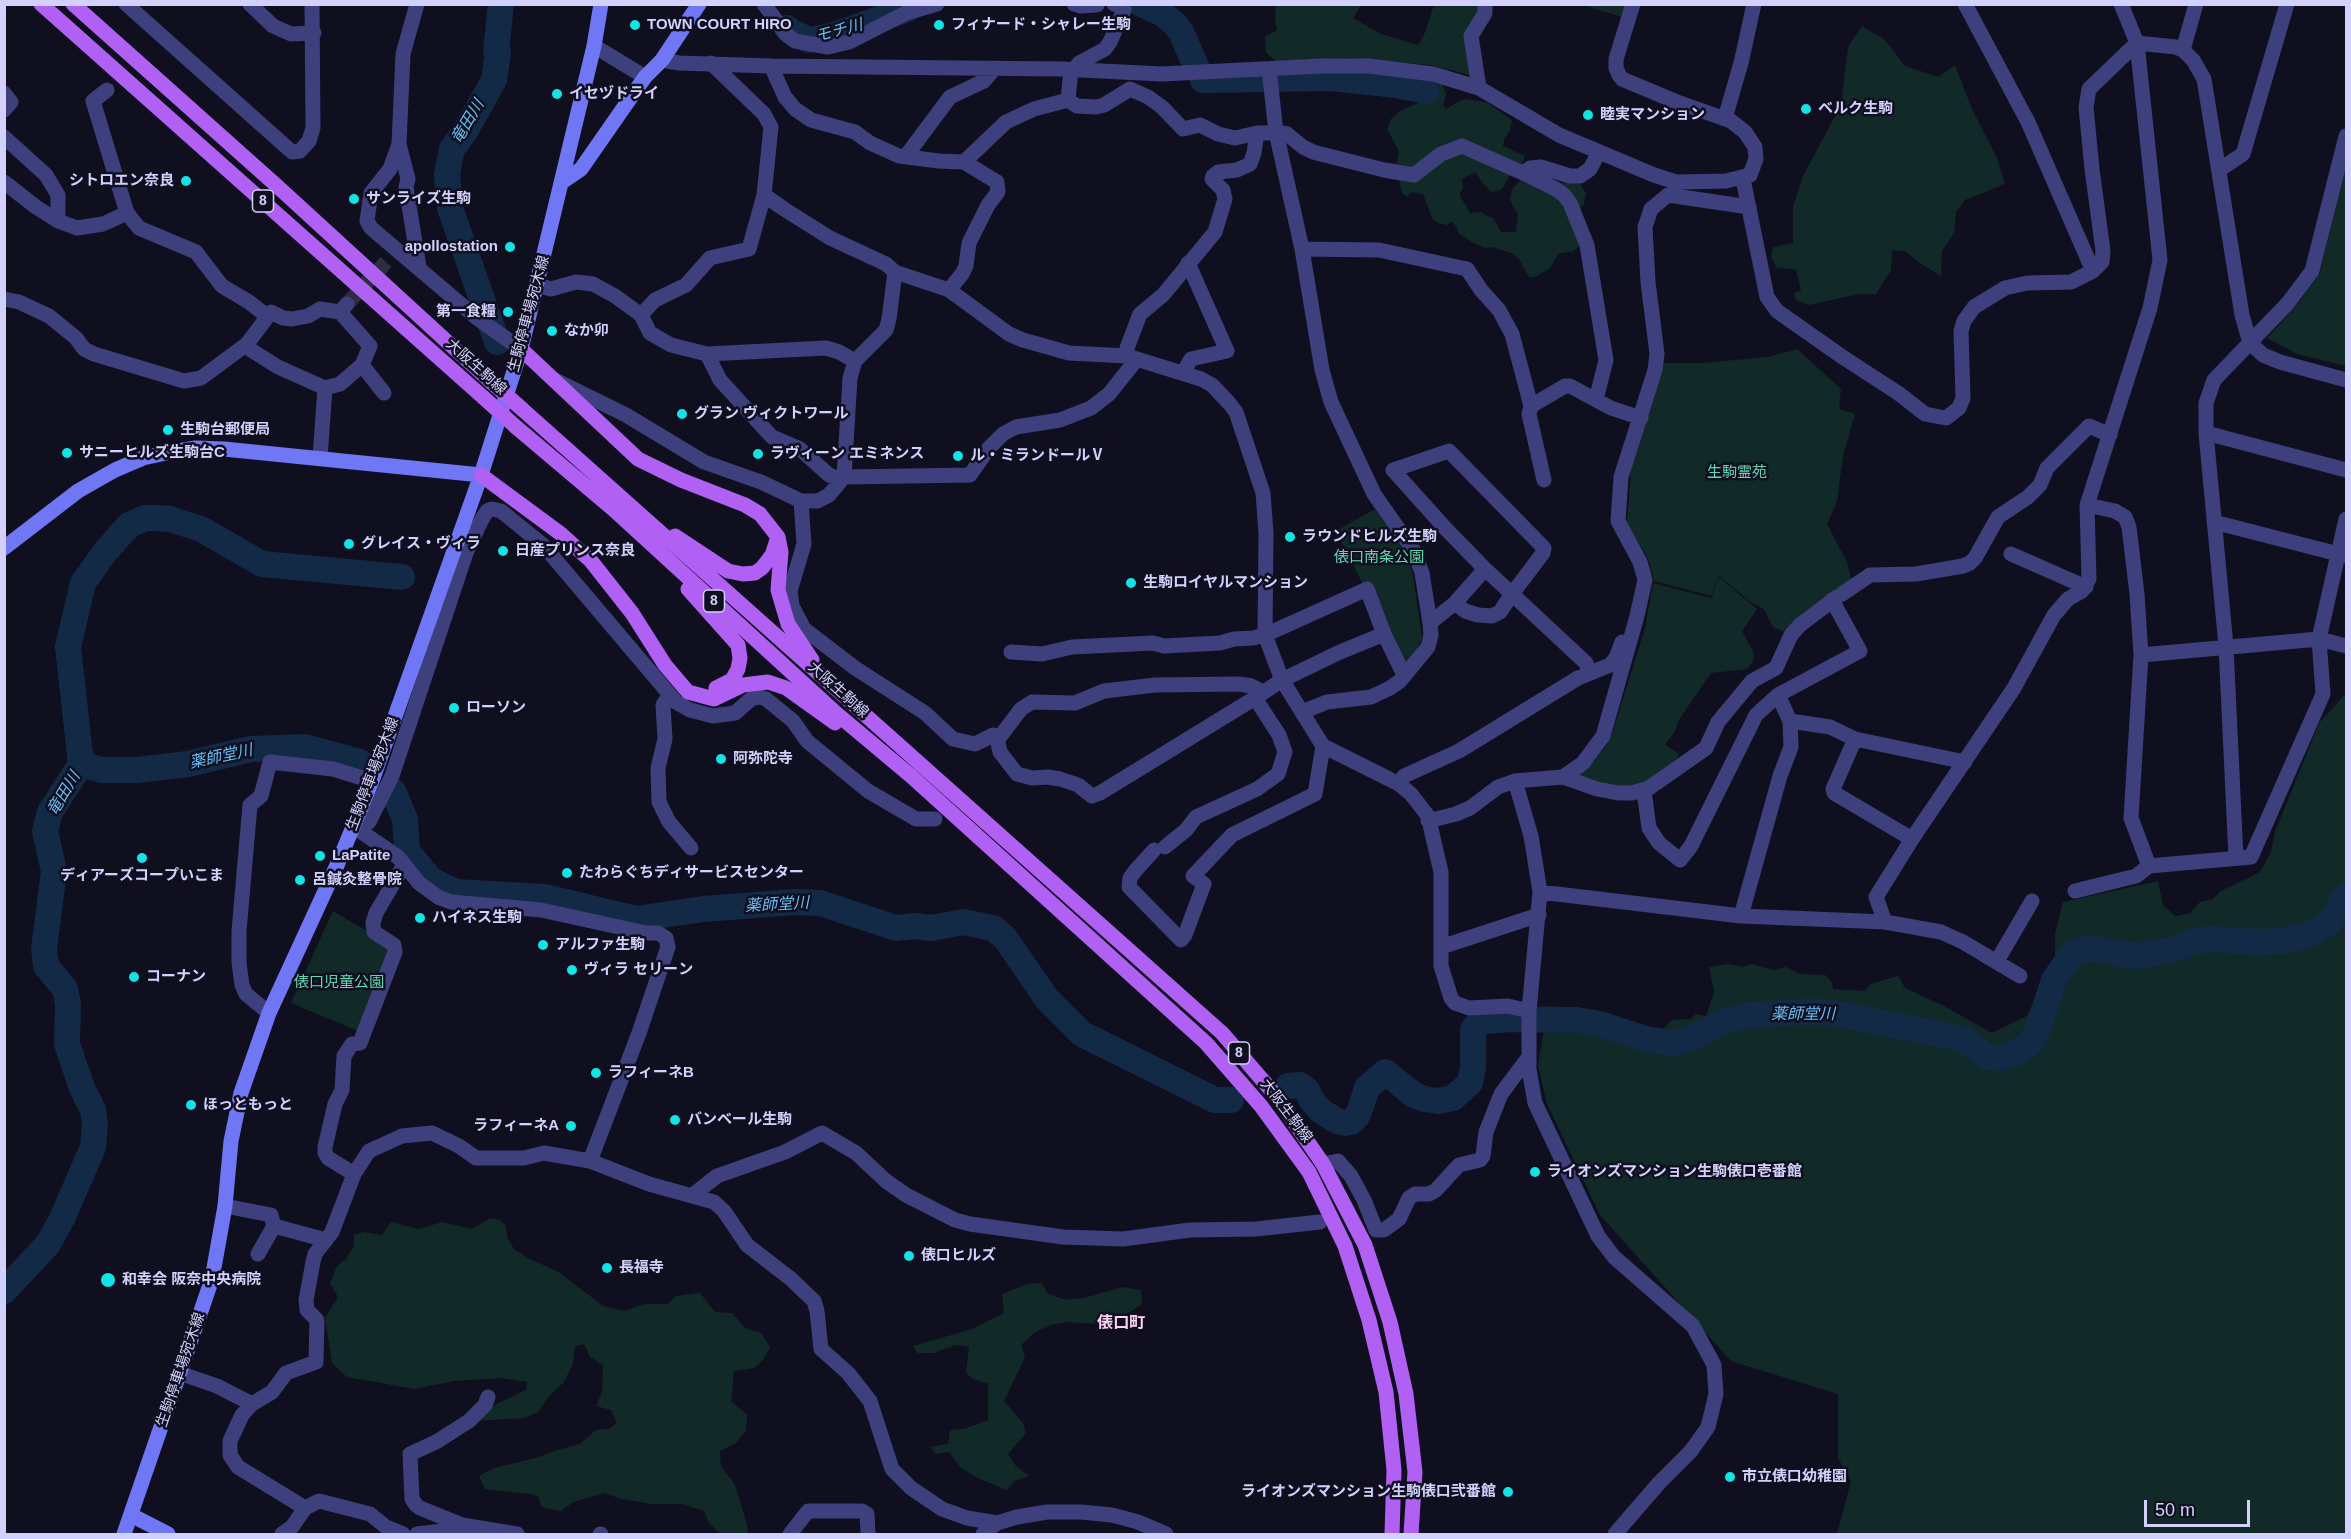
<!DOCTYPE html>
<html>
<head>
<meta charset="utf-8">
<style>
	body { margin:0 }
	#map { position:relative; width:2351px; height:1539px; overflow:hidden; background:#100f20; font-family:Helvetica,sans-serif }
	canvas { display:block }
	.frame { position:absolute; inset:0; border:6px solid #d2d1fc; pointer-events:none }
	.scale { position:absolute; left:2144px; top:1500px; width:106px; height:27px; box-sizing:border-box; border:3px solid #d2d1fc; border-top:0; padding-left:8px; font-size:18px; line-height:21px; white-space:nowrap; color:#d2d1fc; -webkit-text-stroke:4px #100f20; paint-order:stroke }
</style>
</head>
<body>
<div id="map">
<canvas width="2351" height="1539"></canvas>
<div class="frame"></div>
<div class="scale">50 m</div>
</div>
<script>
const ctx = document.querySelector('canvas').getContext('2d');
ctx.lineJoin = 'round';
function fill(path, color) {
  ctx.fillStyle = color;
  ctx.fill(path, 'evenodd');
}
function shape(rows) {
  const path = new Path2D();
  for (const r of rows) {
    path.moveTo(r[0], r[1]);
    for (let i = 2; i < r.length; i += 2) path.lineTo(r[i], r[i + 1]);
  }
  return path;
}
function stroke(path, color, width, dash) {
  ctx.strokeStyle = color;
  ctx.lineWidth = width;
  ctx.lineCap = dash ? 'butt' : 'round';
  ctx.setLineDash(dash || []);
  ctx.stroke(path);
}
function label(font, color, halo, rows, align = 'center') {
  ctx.font = font + ' Helvetica,"Noto Sans JP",sans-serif';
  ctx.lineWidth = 5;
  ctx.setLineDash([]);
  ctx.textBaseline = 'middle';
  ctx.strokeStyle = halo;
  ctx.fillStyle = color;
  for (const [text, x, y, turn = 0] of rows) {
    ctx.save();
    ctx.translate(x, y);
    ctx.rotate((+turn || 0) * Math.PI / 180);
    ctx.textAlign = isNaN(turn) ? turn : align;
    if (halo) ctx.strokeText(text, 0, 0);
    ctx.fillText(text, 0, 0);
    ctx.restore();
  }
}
const green = shape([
	[1280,5,1361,5,1353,18,1381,34,1418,45,1424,35,1434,5,1481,5,1473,76,1431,65,1349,58,1276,61,1266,53,1265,37,1277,30,1275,19,1276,6],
	[1584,5,1626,5,1622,17],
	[1862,26,1885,40,1905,66,1938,77,1955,65,1972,109,1997,158,2005,184,1965,200,1956,212,1954,233,1942,251,1941,276,1920,263,1905,251,1892,250,1891,270,1876,294,1858,294,1810,305,1796,300,1794,293,1801,290,1796,269,1777,268,1771,257,1773,247,1793,243,1793,207,1803,176,1841,105,1848,47],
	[1442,83,1446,93,1443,105,1446,109,1463,99,1479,101,1488,103,1512,120,1510,130,1504,140,1503,146,1525,156,1522,163,1516,165,1502,189,1492,192,1484,185,1475,172,1462,179,1463,189,1459,194,1470,213,1480,212,1494,219,1501,232,1516,232,1518,215,1510,200,1512,189,1520,181,1540,187,1568,182,1580,184,1586,193,1584,204,1578,210,1581,245,1573,251,1558,254,1550,268,1533,278,1528,276,1519,259,1511,253,1492,247,1485,248,1474,243,1459,234,1456,226,1451,221,1447,225,1438,223,1432,218,1423,194,1411,192,1407,197,1402,193,1396,167,1399,151,1387,129,1391,119,1400,111,1423,101,1427,96,1430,85],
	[2346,163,2346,366,2297,354,2267,338,2298,304,2320,273],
	[1797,349,1841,389,1839,409,1855,414,1843,456,1837,501,1827,524,1847,562,1852,582,1787,633,1773,627,1764,609,1752,603,1719,576,1711,596,1654,581,1648,558,1627,524,1631,468,1663,363,1702,363,1768,357],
	[1375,509,1407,555,1413,576,1422,637,1416,652,1407,662,1401,660,1336,531],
	[1719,577,1757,609,1742,631,1754,654,1752,663,1747,669,1711,673,1680,718,1675,731,1665,745,1678,753,1677,763,1643,786,1615,787,1577,775,1591,765,1604,749,1612,734,1645,628,1653,583,1711,598],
	[2346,693,2346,1534,1837,1534,1851,1481,1838,1458,1838,1394,1731,1361,1600,1215,1547,1104,1538,1066,1543,1035,1562,1012,1575,1010,1605,1022,1661,1032,1672,1020,1691,1019,1696,1014,1706,1016,1714,992,1709,967,1728,964,1743,967,1752,964,1773,970,1786,967,1799,974,1825,975,1832,982,1833,989,1865,991,1871,984,1898,976,1905,988,1944,1006,1992,1033,2027,1016,2040,988,2055,966,2055,934,2063,902,2158,881,2163,905,2175,916,2190,913,2200,902,2213,899,2221,891,2260,872,2271,852,2275,832,2319,723],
	[333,911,390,945,358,1031,291,1003],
	[490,1218,500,1220,506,1226,507,1237,514,1249,526,1257,560,1273,603,1306,624,1311,644,1304,668,1304,676,1296,700,1293,715,1312,732,1313,745,1328,761,1333,770,1347,763,1360,754,1368,734,1371,731,1401,747,1415,746,1431,736,1443,720,1451,721,1466,735,1485,747,1525,748,1534,726,1534,717,1531,708,1521,704,1511,682,1504,652,1504,621,1499,605,1493,573,1502,561,1511,541,1507,539,1497,530,1494,485,1489,479,1476,494,1468,536,1458,557,1450,580,1444,596,1430,608,1429,617,1423,611,1410,596,1406,602,1392,603,1365,590,1357,584,1344,575,1346,573,1363,564,1382,550,1395,538,1412,524,1418,490,1420,480,1421,478,1418,488,1408,526,1390,527,1382,501,1378,454,1381,415,1389,347,1377,332,1363,325,1318,338,1297,330,1283,337,1266,346,1259,354,1246,354,1235,364,1232,382,1235,391,1222,419,1229,442,1222,472,1229],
	[1041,1283,1048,1294,1066,1300,1084,1298,1122,1287,1141,1290,1142,1304,1130,1312,1099,1324,1068,1322,1051,1325,1034,1333,1021,1345,1025,1357,1004,1401,1023,1423,1026,1433,1008,1454,1015,1465,1029,1476,1014,1481,1007,1490,978,1478,961,1468,949,1452,936,1454,931,1447,948,1444,950,1430,964,1429,988,1420,988,1384,971,1378,966,1372,969,1347,955,1345,934,1353,918,1353,913,1346,972,1329,1004,1313,1002,1294,1027,1284]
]);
const river = shape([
	[1141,4,1163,14,1174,23,1181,32,1196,66],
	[787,28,790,31,809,40,831,36,908,9],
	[1203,80,1331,78,1396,85,1426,91],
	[497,342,450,208,447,174,452,149,466,130,494,80,498,53,496,51,501,4],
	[81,764,102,770,137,770,188,764,251,749,305,747,360,762],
	[393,791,405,819,407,851,431,880,456,892,544,897,636,919,703,909,795,902,820,903,896,928,915,926,931,928,963,922,993,928,1005,938,1047,999,1082,1034,1215,1100,1231,1100],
	[1288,1086,1300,1085,1307,1090,1312,1101,1321,1111,1337,1121,1345,1123,1351,1122,1358,1115,1367,1088,1385,1072,1414,1095,1424,1099,1438,1101,1453,1098,1470,1083,1473,1068,1473,1030,1477,1024,1484,1021,1513,1019,1577,1020,1600,1024,1649,1040,1673,1043,1686,1040,1725,1021,1750,1015,1801,1012,1828,1012,1964,1039,1987,1057,2000,1058,2015,1054,2031,1042,2037,1032,2054,980,2073,953,2087,949,2098,949,2121,954,2141,956,2174,949,2195,941,2212,939,2255,942,2282,941,2309,935,2328,924,2346,896],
	[4,1291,48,1244,62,1219,93,1147,95,1125,93,1110,82,1088,67,1044,68,1004,65,989,46,966,44,949,54,871,45,831,50,812,81,764,68,647,83,583,105,552,129,525,145,518,156,518,170,519,201,529,262,564,402,577]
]);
const streetTunnel = shape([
	[347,304,386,262]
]);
const street = shape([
	[126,4,292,152,300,151,309,141,313,128,312,4],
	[250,4,273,26,291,34,314,33],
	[417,4,403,54,399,144,408,179,406,187,419,267],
	[764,4,786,34,795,41,828,47,849,42,906,13,937,4],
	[1074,4,1080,6,1097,5],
	[1965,4,2028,122,2093,271],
	[594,46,645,77],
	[2183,50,2196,4],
	[662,60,679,63,771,66,1061,69,1162,74,1321,66,1369,66,1433,74,1479,88,1559,135,1654,175,1676,182,1726,181,1750,175,1756,159,1755,147,1745,132,1731,121,1677,102,1622,79,1619,75,1616,68,1616,59,1633,4],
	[711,63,764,114,771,127,764,195,784,209,830,238,886,264,895,272,949,290,1009,334,1023,340,1069,353,1127,356,1201,379,1212,385,1229,403,1236,412,1263,493,1266,533,1265,635,1282,680,1323,746,1399,784,1411,794,1428,816,1441,872,1441,966,1451,998,1455,1003,1469,1008,1508,1006,1529,1011],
	[771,66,785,97,795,109,811,120,855,132,870,143,899,156,939,161,964,162,997,182,998,192,988,205,969,243,966,266,962,274,949,290],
	[1269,69,1276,132,1302,249,1322,370,1331,402,1374,494,1414,551,1422,573,1430,623,1431,635,1428,647,1400,681,1390,688,1371,697,1327,702,1302,712],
	[1074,70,1079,63,1105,49,1110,42,1124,10,1122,7,1114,4],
	[1479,88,1471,36,1485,13,1485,4],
	[107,90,93,101,127,213,139,228,196,252,222,286,249,302,267,316],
	[4,93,11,102,4,110],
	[1068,100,1077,106,1096,107,1104,105,1130,89,1148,97,1162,107,1183,129,1200,125,1218,134,1235,138,1257,133,1281,133,1287,134,1303,147,1313,152,1384,170,1414,175,1441,154,1462,146,1523,173],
	[1725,118,1741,63,1754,4],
	[4,137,46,175,58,195,58,221],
	[399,144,390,169,371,193,367,221,371,228,477,318,521,349],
	[906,156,950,97,984,81,994,69],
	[964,162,1006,122,1034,109,1068,100,1071,70],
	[2219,170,2243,154,2287,4],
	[1743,179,1767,297,1777,311,1844,358,1898,393,1925,414,1946,418,1959,408,1963,398,1961,331,1964,321,1974,307,2005,288,2027,283,2071,282,2093,271,2102,262,2103,251,2092,169,2086,107,2089,89,2137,43,2176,47,2183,50,2193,60,2204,79,2242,315,2250,343,2263,355,2280,362,2346,380],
	[4,182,36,207,58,221,77,228,103,224,127,213],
	[1302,249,1379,250,1467,269,1481,290,1499,310,1512,334,1531,406,1529,414,1544,480],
	[538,285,551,289,576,282,593,284,615,296,641,315,650,333,671,345,707,354,826,348,839,352,855,361],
	[4,299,19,302,49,316,76,338,84,349,94,354,184,381,201,378,247,344,271,312,283,318,292,319,308,316,320,309,340,312],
	[641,315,655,300,686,285,710,258,749,249,764,195],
	[247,344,251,350,278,367,325,388,320,458],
	[707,354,720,380,772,437,800,449,829,475,841,480],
	[1127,356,1127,348,1140,314,1163,295,1215,232,1225,199,1223,190,1212,179,1213,176,1218,172,1237,170,1250,164,1254,153,1257,133],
	[362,365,384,393],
	[1183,373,1191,359,1227,351,1188,263],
	[555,380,626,415,704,462,761,482,801,501,804,544,790,591,792,606,804,629,855,668,925,713,953,739,975,744,993,735,999,738],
	[325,388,340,384,362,365,370,346,340,312,347,304],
	[1596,400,1606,360,1587,245,1570,203,1564,195,1554,188,1523,173,1530,168,1541,167,1570,176,1580,176,1590,169,1599,152],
	[1531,406,1565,386,1570,386,1611,408,1641,418],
	[2206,433,2346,470],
	[844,477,970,475,989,448,1003,434,1016,427,1060,420,1091,408,1109,394,1137,359],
	[801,501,818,501,829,495,844,477,850,378,855,361,886,330,889,319,895,272],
	[2087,505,2115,511,2125,517,2129,527,2137,594,2141,655,2131,818,2149,866],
	[2214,522,2346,556],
	[2011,554,2086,587],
	[1842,594,1870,575,1916,574,1963,566,1970,563,1975,558,1998,517,2028,497,2040,485,2047,468,2089,426,2110,435],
	[1455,603,1465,611,1478,615,1492,616,1500,612,1512,594,1543,553,1544,548,1449,451,1393,470,1446,529,1485,569,1512,594,1586,663,1589,673],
	[1430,623,1455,603,1485,569],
	[1011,652,1042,654,1072,647,1153,643,1164,646,1220,643,1234,639,1253,638,1265,635,1367,589,1384,634,1404,675],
	[2141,655,2319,639,2346,646],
	[1263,692,1251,686,1239,684,1155,685,1104,691,1075,703,1032,702,1021,709,999,738,998,743,1000,752,1017,774,1032,778,1048,777,1060,779,1078,785,1092,796,1100,793,1255,698,1282,680,1340,652,1384,634],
	[669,696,663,705,665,739,658,768,659,802,669,822,691,848],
	[1790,721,1830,727,1855,739,1965,762],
	[1855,739,1833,789,1834,793,1912,839],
	[1563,777,1583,763,1603,736,1637,616,1645,580,1640,562,1618,521,1621,477,1655,370,1657,354,1648,282,1645,227,1651,209,1668,195,1749,207],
	[1515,781,1531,836,1540,892,1529,1011,1529,1069,1535,1103,1598,1236,1614,1257,1693,1326,1714,1365,1716,1394,1708,1427,1691,1451,1659,1483,1615,1534],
	[1399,784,1404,776,1459,751,1578,678,1610,665,1616,658,1622,642],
	[1644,791,1649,828,1659,843,1680,860,1691,846,1756,715,1778,695,1860,651,1832,600],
	[1428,821,1456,814,1470,808,1498,787,1515,781,1563,777,1597,789,1618,793,1632,793,1649,788,1706,748,1718,722,1752,681,1776,668,1791,635,1800,625,1837,597],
	[369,822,392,776,466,553,482,519,487,511,492,509,501,511,543,545,676,702,690,710,713,716,735,713,751,699,760,697,766,699,793,721,807,741,868,791,916,819,935,819],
	[353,826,398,857,419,883,438,897,451,902,541,910,646,933,658,933,666,938,668,947,639,1033,590,1161],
	[1165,847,1186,830,1196,817,1257,789,1278,774,1285,752,1279,735,1255,698],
	[1154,850,1135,871,1130,878,1129,887,1181,940,1185,935,1204,884,1193,876,1232,835,1315,794,1323,746],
	[2236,858,2226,646,2206,433,2206,403,2214,380,2288,303,2312,271,2346,136],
	[2075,891,2136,876,2149,866,2251,857,2323,694,2319,639,2346,519],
	[1540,892,1741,916,1885,922,1941,932,1963,942,2020,976],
	[1741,916,1780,776,1791,747,1790,721,1778,695],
	[1885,922,1876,897,1912,839,2014,688,2054,615,2068,599,2082,591,2089,579,2087,505,2150,308,2160,260,2137,43,2121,4],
	[1441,947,1539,915],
	[1997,961,2032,901],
	[269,1013,246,994,242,985,239,963,239,931,250,805,261,796,270,762,333,769,372,781],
	[1323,1164,1338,1161,1351,1176,1364,1200,1376,1230,1384,1230,1399,1219,1409,1198,1415,1194,1429,1194,1436,1190,1459,1165,1480,1160,1483,1156,1486,1132,1501,1094,1528,1058],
	[354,1174,328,1158,325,1153,325,1147,335,1104,342,1090,344,1056,352,1044,360,1043,395,952,394,945,374,932,373,923,376,913,404,865],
	[693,1195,717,1176,785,1152,822,1133,856,1153,886,1181,906,1195,955,1220,970,1224,1063,1237,1123,1239,1190,1230,1256,1229,1320,1222],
	[225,1206,271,1215,274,1226,326,1240],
	[258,1254,274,1226],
	[179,1373,217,1386,252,1404],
	[305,1508,238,1467,230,1455,230,1441,242,1415,252,1404,272,1392,286,1373,316,1362,317,1320,307,1310,306,1300,313,1262,315,1254,332,1232,354,1174,369,1151,402,1136,432,1133,459,1146,476,1158,524,1158,544,1153,590,1161,649,1184,714,1202,724,1211,747,1245,791,1279,814,1301,817,1311,821,1349,848,1373,870,1401,892,1469,911,1488,942,1509,967,1518,997,1523],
	[462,1525,420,1508,416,1505,412,1499,410,1454,436,1442,469,1421,485,1405,488,1397],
	[282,1534,292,1527,305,1508,319,1501,370,1514,386,1527,403,1534],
	[417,1534,443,1531,462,1525,517,1534],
	[600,1534,601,1534],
	[790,1534,808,1511,862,1511,867,1514,868,1534],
	[983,1534,997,1523,1017,1517,1047,1512,1081,1512,1112,1515,1138,1522,1166,1534]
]);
const secondary = shape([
	[562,182,581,169,645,77,662,60,699,4],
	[4,548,78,491,115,470,143,458,171,452,196,448,224,449,481,475],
	[131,1515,168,1534],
	[124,1534,212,1279,225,1206,231,1141,241,1093,269,1013,338,863,372,781,481,475,521,349,594,46,601,4]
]);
const primary = shape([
	[41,4,484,398],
	[73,4,277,186,489,380],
	[521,349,638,459,681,480,745,505,760,514,778,537,781,552,778,590,788,624,812,660],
	[522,409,1222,1033,1277,1097,1323,1164,1365,1245,1390,1322,1406,1394,1415,1472,1411,1534],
	[516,427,613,509,837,714,911,776,1206,1043,1261,1106,1309,1172,1345,1246,1369,1320,1386,1392,1394,1470,1392,1534],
	[481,475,561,534,591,561,632,613,665,665,688,692,714,699,743,685,768,682,786,688,835,723],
	[675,536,728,571,743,574,755,573,762,568,772,555,777,540],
	[688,589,738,645,740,658,738,669,732,680,716,688]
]);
const primaryBridge = shape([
	[489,380,522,409],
	[484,398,516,427]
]);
const markers = [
	[635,25,6,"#11e3e7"],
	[939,25,6,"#11e3e7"],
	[557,94,6,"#11e3e7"],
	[1806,109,6,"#11e3e7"],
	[1588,115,6,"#11e3e7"],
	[186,181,6,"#11e3e7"],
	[354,199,6,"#11e3e7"],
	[510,247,6,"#11e3e7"],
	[508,312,6,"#11e3e7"],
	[552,331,6,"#11e3e7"],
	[682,414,6,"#11e3e7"],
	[168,430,6,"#11e3e7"],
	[67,453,6,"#11e3e7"],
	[758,454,6,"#11e3e7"],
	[958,456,6,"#11e3e7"],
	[1290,537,6,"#11e3e7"],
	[349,544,6,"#11e3e7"],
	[503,551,6,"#11e3e7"],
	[1131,583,6,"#11e3e7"],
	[454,708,6,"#11e3e7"],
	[721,759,6,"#11e3e7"],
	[320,856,6,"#11e3e7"],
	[142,858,6,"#11e3e7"],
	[567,873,6,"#11e3e7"],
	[300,880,6,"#11e3e7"],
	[420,918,6,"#11e3e7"],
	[543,945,6,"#11e3e7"],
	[572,970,6,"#11e3e7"],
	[134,977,6,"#11e3e7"],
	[596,1073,6,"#11e3e7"],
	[191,1105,6,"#11e3e7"],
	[675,1120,6,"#11e3e7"],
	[571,1126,6,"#11e3e7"],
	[1535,1172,6,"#11e3e7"],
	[909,1256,6,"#11e3e7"],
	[607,1268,6,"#11e3e7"],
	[108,1280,8,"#11e3e7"],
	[1730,1477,6,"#11e3e7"],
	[1508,1492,6,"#11e3e7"]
];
const shields = [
	[263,201,21],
	[714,601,21],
	[1239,1053,21]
];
const shieldNames = [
	["8",263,201],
	["8",714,601],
	["8",1239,1053]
];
const poiNames = [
	["TOWN COURT HIRO",647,25],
	["フィナード・シャレー生駒",951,25],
	["イセヅドライ",569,94],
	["ベルク生駒",1818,109],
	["睦実マンション",1600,115],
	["シトロエン奈良",174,181,"right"],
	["サンライズ生駒",366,199],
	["apollostation",498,247,"right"],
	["第一食糧",496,312,"right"],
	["なか卯",564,331],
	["グラン ヴィクトワール",694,414],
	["生駒台郵便局",180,430],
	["サニーヒルズ生駒台C",79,453],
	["ラヴィーン エミネンス",770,454],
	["ル・ミランドールⅤ",970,456],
	["ラウンドヒルズ生駒",1302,537],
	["グレイス・ヴィラ",361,544],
	["日産プリンス奈良",515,551],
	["生駒ロイヤルマンション",1143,583],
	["ローソン",466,708],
	["阿弥陀寺",733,759],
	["LaPatite",332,856],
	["たわらぐちディサービスセンター",579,873],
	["ディアーズコープいこま",142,876,"center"],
	["呂鍼灸整骨院",312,880],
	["ハイネス生駒",432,918],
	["アルファ生駒",555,945],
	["ヴィラ セリーン",584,970],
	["コーナン",146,977],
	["ラフィーネB",608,1073],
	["ほっともっと",203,1105],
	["バンベール生駒",687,1120],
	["ラフィーネA",559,1126,"right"],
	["ライオンズマンション生駒俵口壱番館",1547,1172],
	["俵口ヒルズ",921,1256],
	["長福寺",619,1268],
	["和幸会 阪奈中央病院",122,1280],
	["市立俵口幼稚園",1742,1477],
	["ライオンズマンション生駒俵口弐番館",1496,1492,"right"]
];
const streetNames = [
	["生駒停車場宛木線",529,314,-75],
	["大阪生駒線",476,367,42],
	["大阪生駒線",838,690,42],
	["生駒停車場宛木線",373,774,-69],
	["大阪生駒線",1286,1111,53],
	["生駒停車場宛木線",181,1370,-71]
];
const parkNames = [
	["生駒霊苑",1737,473],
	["俵口南条公園",1379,558],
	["俵口児童公園",339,983]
];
const waterNames = [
	["モチ川",839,31,-15],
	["竜田川",468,122,-59],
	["薬師堂川",221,757,-12],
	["竜田川",64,794,-59],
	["薬師堂川",777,905,-3],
	["薬師堂川",1803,1015]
];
const neighbourhoodNames = [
	["俵口町",1121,1324]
];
fill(green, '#122a27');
stroke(river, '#122a46', 26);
stroke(streetTunnel, '#2d2c41', 15, [15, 8]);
stroke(street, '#3d407c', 15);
stroke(secondary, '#6f77f4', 15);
stroke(primary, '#b061f3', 15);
stroke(primaryBridge, '#b061f3', 15);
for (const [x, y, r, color] of markers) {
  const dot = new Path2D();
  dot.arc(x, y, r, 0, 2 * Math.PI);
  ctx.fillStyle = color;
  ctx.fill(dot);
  stroke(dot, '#100f20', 2);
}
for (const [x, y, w] of shields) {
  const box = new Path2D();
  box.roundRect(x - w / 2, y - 11, w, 22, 4.5);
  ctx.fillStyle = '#100f20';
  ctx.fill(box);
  stroke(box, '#d2d1fc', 1.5);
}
label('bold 14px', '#d2d1fc', null, shieldNames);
label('bold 15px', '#d2d1fc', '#100f20', poiNames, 'left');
label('15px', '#d2d1fc', '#100f20', streetNames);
label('15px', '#63d6b0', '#100f20', parkNames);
label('italic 16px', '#67bef4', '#100f20', waterNames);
label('bold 16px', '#fcd3f0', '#100f20', neighbourhoodNames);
</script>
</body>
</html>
